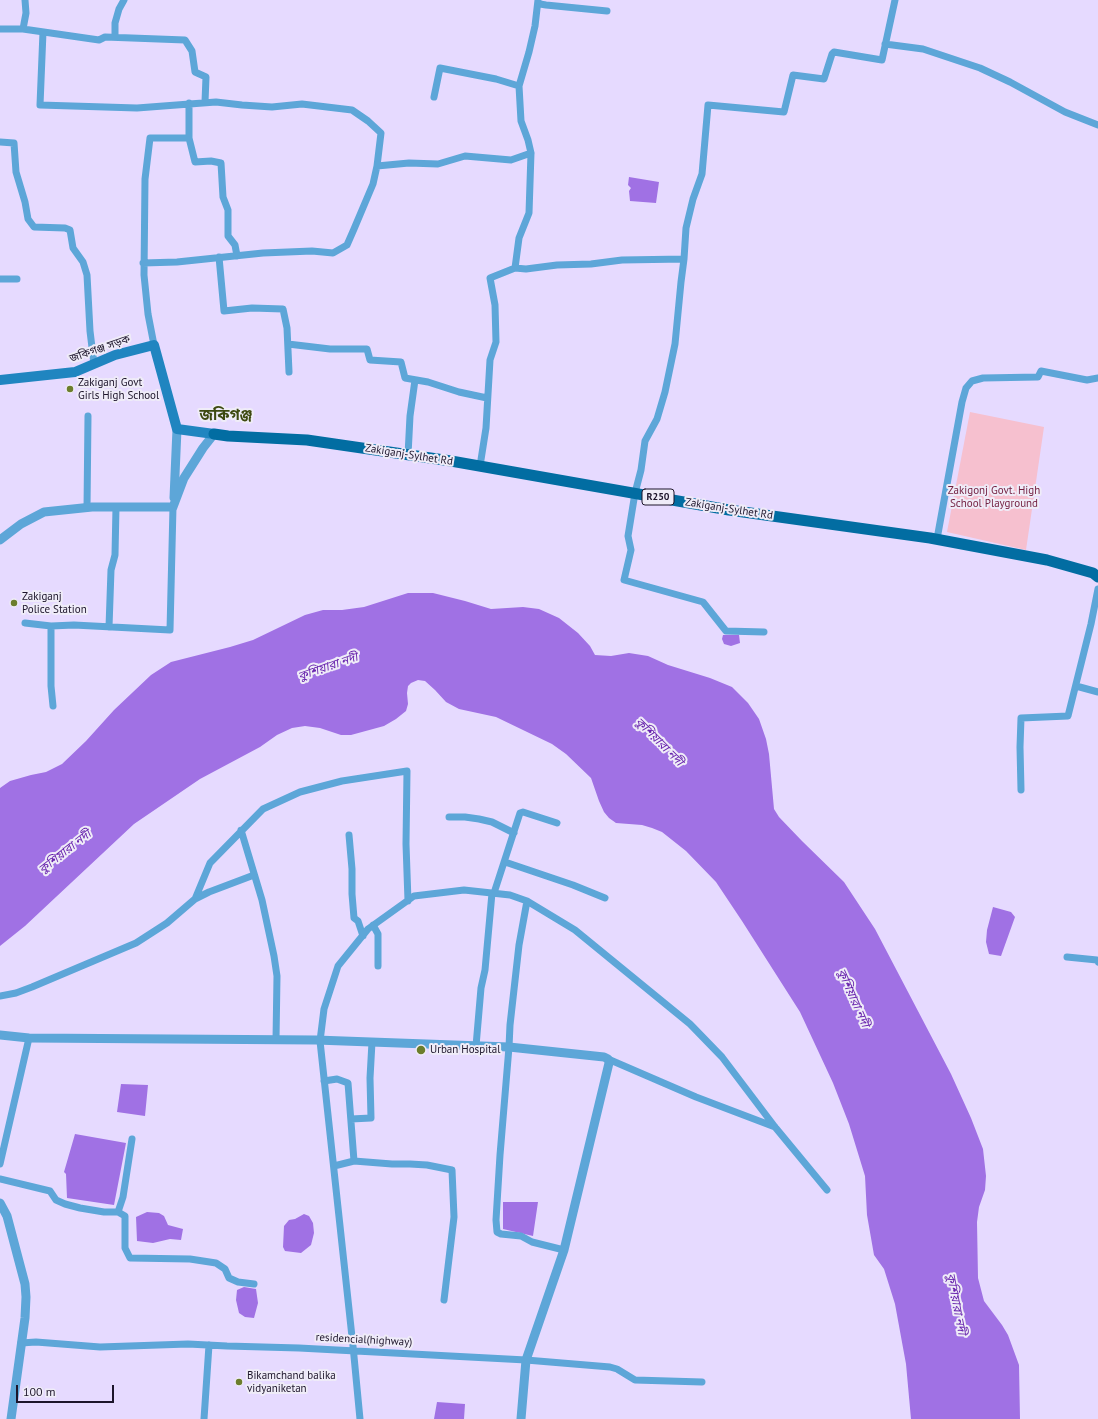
<!DOCTYPE html>
<html>
<head>
<meta charset="utf-8">
<style>
	body { margin:0 }
	#map { position:relative; width:1098px; height:1419px; overflow:hidden; background:#e6daff; font-family:"PT Sans",sans-serif }
	canvas { display:block }
	.scale { position:absolute; left:16px; top:1385px; width:98px; height:18px; box-sizing:border-box; border:2px solid #1d152b; border-top:0; padding-left:5px; font-size:12px; line-height:14px; white-space:nowrap; color:#1d152b; -webkit-text-stroke:3px #efecf8; paint-order:stroke }
</style>
</head>
<body>
<div id="map">
<canvas width="1098" height="1419"></canvas>
<div class="scale">100 m</div>
</div>
<script>
const ctx = document.querySelector('canvas').getContext('2d');
ctx.lineJoin = 'round';
function fill(path, color) {
  ctx.fillStyle = color;
  ctx.fill(path, 'evenodd');
}
function shape(rows) {
  const path = new Path2D();
  for (const r of rows) {
    path.moveTo(r[0], r[1]);
    for (let i = 2; i < r.length; i += 2) path.lineTo(r[i], r[i + 1]);
  }
  return path;
}
function stroke(path, color, width, dash) {
  ctx.strokeStyle = color;
  ctx.lineWidth = width;
  ctx.lineCap = dash ? 'butt' : 'round';
  ctx.setLineDash(dash || []);
  ctx.stroke(path);
}
function label(font, color, halo, rows, align = 'center') {
  ctx.font = font + ' "PT Sans","Noto Sans Bengali",sans-serif';
  ctx.lineWidth = 4;
  ctx.setLineDash([]);
  ctx.textBaseline = 'middle';
  ctx.strokeStyle = halo;
  ctx.fillStyle = color;
  for (const [text, x, y, turn = 0] of rows) {
    ctx.save();
    ctx.translate(x, y);
    ctx.rotate((+turn || 0) * Math.PI / 180);
    ctx.textAlign = isNaN(turn) ? turn : align;
    if (halo) ctx.strokeText(text, 0, 0);
    ctx.fillText(text, 0, 0);
    ctx.restore();
  }
}
const green = shape([
	[970,412,1044,427,1026,550,947,532]
]);
const water = shape([
	[629,177,659,182,656,203,630,201,629,191,631,188,628,185],
	[408,593,433,593,465,601,491,609,523,607,539,609,559,618,578,633,590,646,595,655,611,656,629,653,648,656,668,665,710,678,732,687,748,703,759,719,766,739,769,754,774,809,779,817,802,841,844,882,875,929,951,1074,971,1118,983,1149,986,1176,985,1190,979,1207,977,1222,978,1278,984,1301,1002,1325,1008,1335,1019,1365,1020,1419,911,1419,906,1364,895,1304,884,1269,874,1255,867,1215,865,1176,849,1124,833,1083,800,1012,742,921,716,882,686,851,662,832,652,828,642,825,616,823,609,818,604,812,599,801,591,778,566,754,552,744,496,717,459,709,446,702,435,690,425,681,418,680,411,683,408,686,407,693,408,704,406,711,396,719,384,726,351,735,341,735,320,728,305,726,292,728,277,735,260,747,200,779,134,824,25,926,0,946,0,788,10,781,31,775,46,772,62,764,86,741,114,710,151,675,171,662,230,647,253,640,305,615,323,610,342,610,364,607],
	[723,635,739,635,740,643,731,646,724,644,722,639],
	[993,907,1011,912,1015,917,1001,956,989,954,986,942,987,930],
	[121,1084,148,1085,145,1116,117,1112],
	[75,1134,126,1143,114,1205,67,1198,66,1174,64,1172],
	[503,1202,538,1202,533,1236,503,1229],
	[147,1212,159,1213,164,1216,168,1225,183,1229,181,1240,170,1239,153,1243,137,1241,136,1217],
	[304,1214,309,1216,313,1223,314,1233,311,1245,301,1253,285,1251,283,1247,284,1226,289,1220,295,1219],
	[244,1287,256,1289,258,1303,254,1318,245,1317,239,1313,236,1300,237,1290],
	[437,1402,465,1404,464,1419,434,1419]
]);
const minor = shape([
	[538,2,540,4,546,5,607,11],
	[0,29,23,29,99,40,105,37,185,40,192,51,195,72,206,77,205,102],
	[23,29,26,13,25,0],
	[43,32,40,105,137,108,216,102,242,105,272,107,302,104,352,110,368,121,381,133,377,166,409,163,438,164,465,156,511,160,531,153],
	[115,37,115,23,119,9,124,0],
	[885,44,923,49,980,68,1010,82,1065,112,1098,125],
	[434,97,440,68,496,79,519,86],
	[189,103,189,138,195,162,211,161,221,163,223,197,228,210,228,236,235,245,237,256],
	[0,142,14,143,16,172,25,202,28,219,34,227,65,228,70,230,73,248,83,262,87,275,90,331,94,364],
	[219,257,224,311,252,308,283,309,287,328,289,372],
	[143,263,177,262,263,253,312,251,333,253,347,245,354,229,373,184,377,166],
	[515,268,519,238,529,213,531,153,528,140,521,121,519,86,529,52,535,26,538,0],
	[0,279,17,279],
	[288,344,330,349,367,349,370,360,401,362,405,378,428,382,459,392,487,398],
	[154,345,148,314,144,275,145,179,150,138,189,138],
	[408,455,410,416,415,380],
	[480,466,486,428,490,360,496,342,495,305,490,278,515,268,526,269,557,265,591,264,622,260,684,259],
	[87,508,88,416],
	[937,539,962,402,966,388,972,381,983,378,1038,377,1041,371,1087,380,1098,378],
	[25,623,51,626,74,625,170,630,173,507],
	[51,626,51,686,53,706],
	[109,627,111,570,115,555,116,507],
	[764,632,726,631,703,602,624,580,631,550,628,536,635,493,641,470,645,441,657,419,665,392,675,344,681,282,684,259,686,228,693,199,702,174,708,105,784,112,793,75,824,79,832,54,834,52,882,60,895,0],
	[1076,686,1098,692],
	[1021,790,1020,747,1021,718,1068,716,1091,624,1098,589],
	[449,817,465,817,479,819,492,822,514,833],
	[241,830,262,900,274,956,277,976,276,1040],
	[349,835,352,869,352,894,354,918,358,921,363,936],
	[505,862,573,885,605,898],
	[494,893,520,813,523,812,557,823],
	[195,899,209,892,254,875],
	[527,901,519,945,510,1025,509,1047,500,1155,496,1220,497,1232,501,1234,521,1236,532,1242,564,1250],
	[373,925,378,934,378,966],
	[1067,957,1097,960,1098,962],
	[0,996,16,993,32,987,136,943,167,923,195,899,210,863,263,809,300,792,342,781,407,771,406,844,408,901],
	[476,1046,481,988,485,970,492,893],
	[608,1059,696,1097,775,1127],
	[324,1081,337,1079,348,1083,354,1161,334,1166],
	[351,1119,371,1118,370,1078,372,1042],
	[354,1161,392,1164,410,1164,427,1165,452,1170,454,1217,444,1300],
	[0,1164,29,1038],
	[0,1179,50,1191,56,1200,65,1204,80,1208,104,1212,118,1212,125,1216,125,1248,130,1258,190,1259,216,1263,225,1269,229,1278,238,1282,254,1284],
	[118,1212,123,1197,132,1139],
	[21,1343,36,1342,100,1347,188,1344,227,1346,299,1348,526,1360,610,1367,617,1369,635,1380,702,1382],
	[204,1419,209,1345],
	[360,1419,353,1346,320,1041,324,1009,338,966,368,929,414,896,464,890,510,895,527,901,575,930,690,1024,722,1057,775,1127,827,1190]
]);
const tertiary = shape([
	[174,498,177,429],
	[173,507,184,478,203,448,214,434],
	[0,540,21,524,44,512,92,507,173,507],
	[0,1035,29,1038,316,1040,509,1047,604,1057,608,1059,609,1063,564,1250,526,1360,521,1419],
	[0,1203,7,1216,25,1284,26,1297,25,1318,11,1419]
]);
const secondary = shape([
	[0,380,75,372,115,355,154,345,177,429,214,434]
]);
const primary = shape([
	[214,434,228,436,307,440,451,461,729,510,930,538,1047,560,1093,573,1098,577]
]);
const markers = [
	[70,389,4,"#6c7d2c"],
	[14,603,4,"#6c7d2c"],
	[421,1050,5,"#6c7d2c"],
	[239,1382,4,"#6c7d2c"]
];
const shields = [
	[658,497,32]
];
const shieldNames = [
	["R250",658,497]
];
const streetNames = [
	["জকিগঞ্জ সড়ক",100,349,-19],
	["Zakiganj-Sylhet Rd",409,455,9],
	["Zakiganj-Sylhet Rd",729,509,9],
	["residencial(highway)",364,1340,3]
];
const poiNames = [
	["Zakiganj Govt",78,383],
	["Girls High School",78,396],
	["Zakiganj",22,597],
	["Police Station",22,610],
	["Urban Hospital",430,1050],
	["Bikamchand balika",247,1376],
	["vidyaniketan",247,1389]
];
const parkNames = [
	["Zakigonj Govt. High",994,491],
	["School Playground",994,504]
];
const waterNames = [
	["কুশিয়ারা নদী",328,667,-19],
	["কুশিয়ারা নদী",659,742,45],
	["কুশিয়ারা নদী",65,852,-38],
	["কুশিয়ারা নদী",853,998,66],
	["কুশিয়ারা নদী",956,1304,79]
];
const districtNames = [
	["জকিগঞ্জ",226,416]
];
fill(green, '#f6c0cf');
fill(water, '#a071e4');
stroke(minor, '#5da6d8', 7);
stroke(tertiary, '#5da6d8', 9);
stroke(secondary, '#2085c0', 10);
stroke(primary, '#026da2', 11);
for (const [x, y, r, color] of markers) {
  const dot = new Path2D();
  dot.arc(x, y, r, 0, 2 * Math.PI);
  ctx.fillStyle = color;
  ctx.fill(dot);
  stroke(dot, '#efecf8', 1.5);
}
for (const [x, y, w] of shields) {
  const box = new Path2D();
  box.roundRect(x - w / 2, y - 8, w, 16, 3);
  ctx.fillStyle = '#efecf8';
  ctx.fill(box);
  stroke(box, '#1d152b', 1);
}
label('bold 10px', '#1d152b', null, shieldNames);
label('11px', '#1d152b', '#efecf8', streetNames);
label('11px', '#1d152b', '#efecf8', poiNames, 'left');
label('11px', '#731f40', '#efecf8', parkNames);
label('italic 12px', '#6824ad', '#efecf8', waterNames);
label('bold 15px', '#3d4910', '#efecf8', districtNames);
</script>
</body>
</html>
